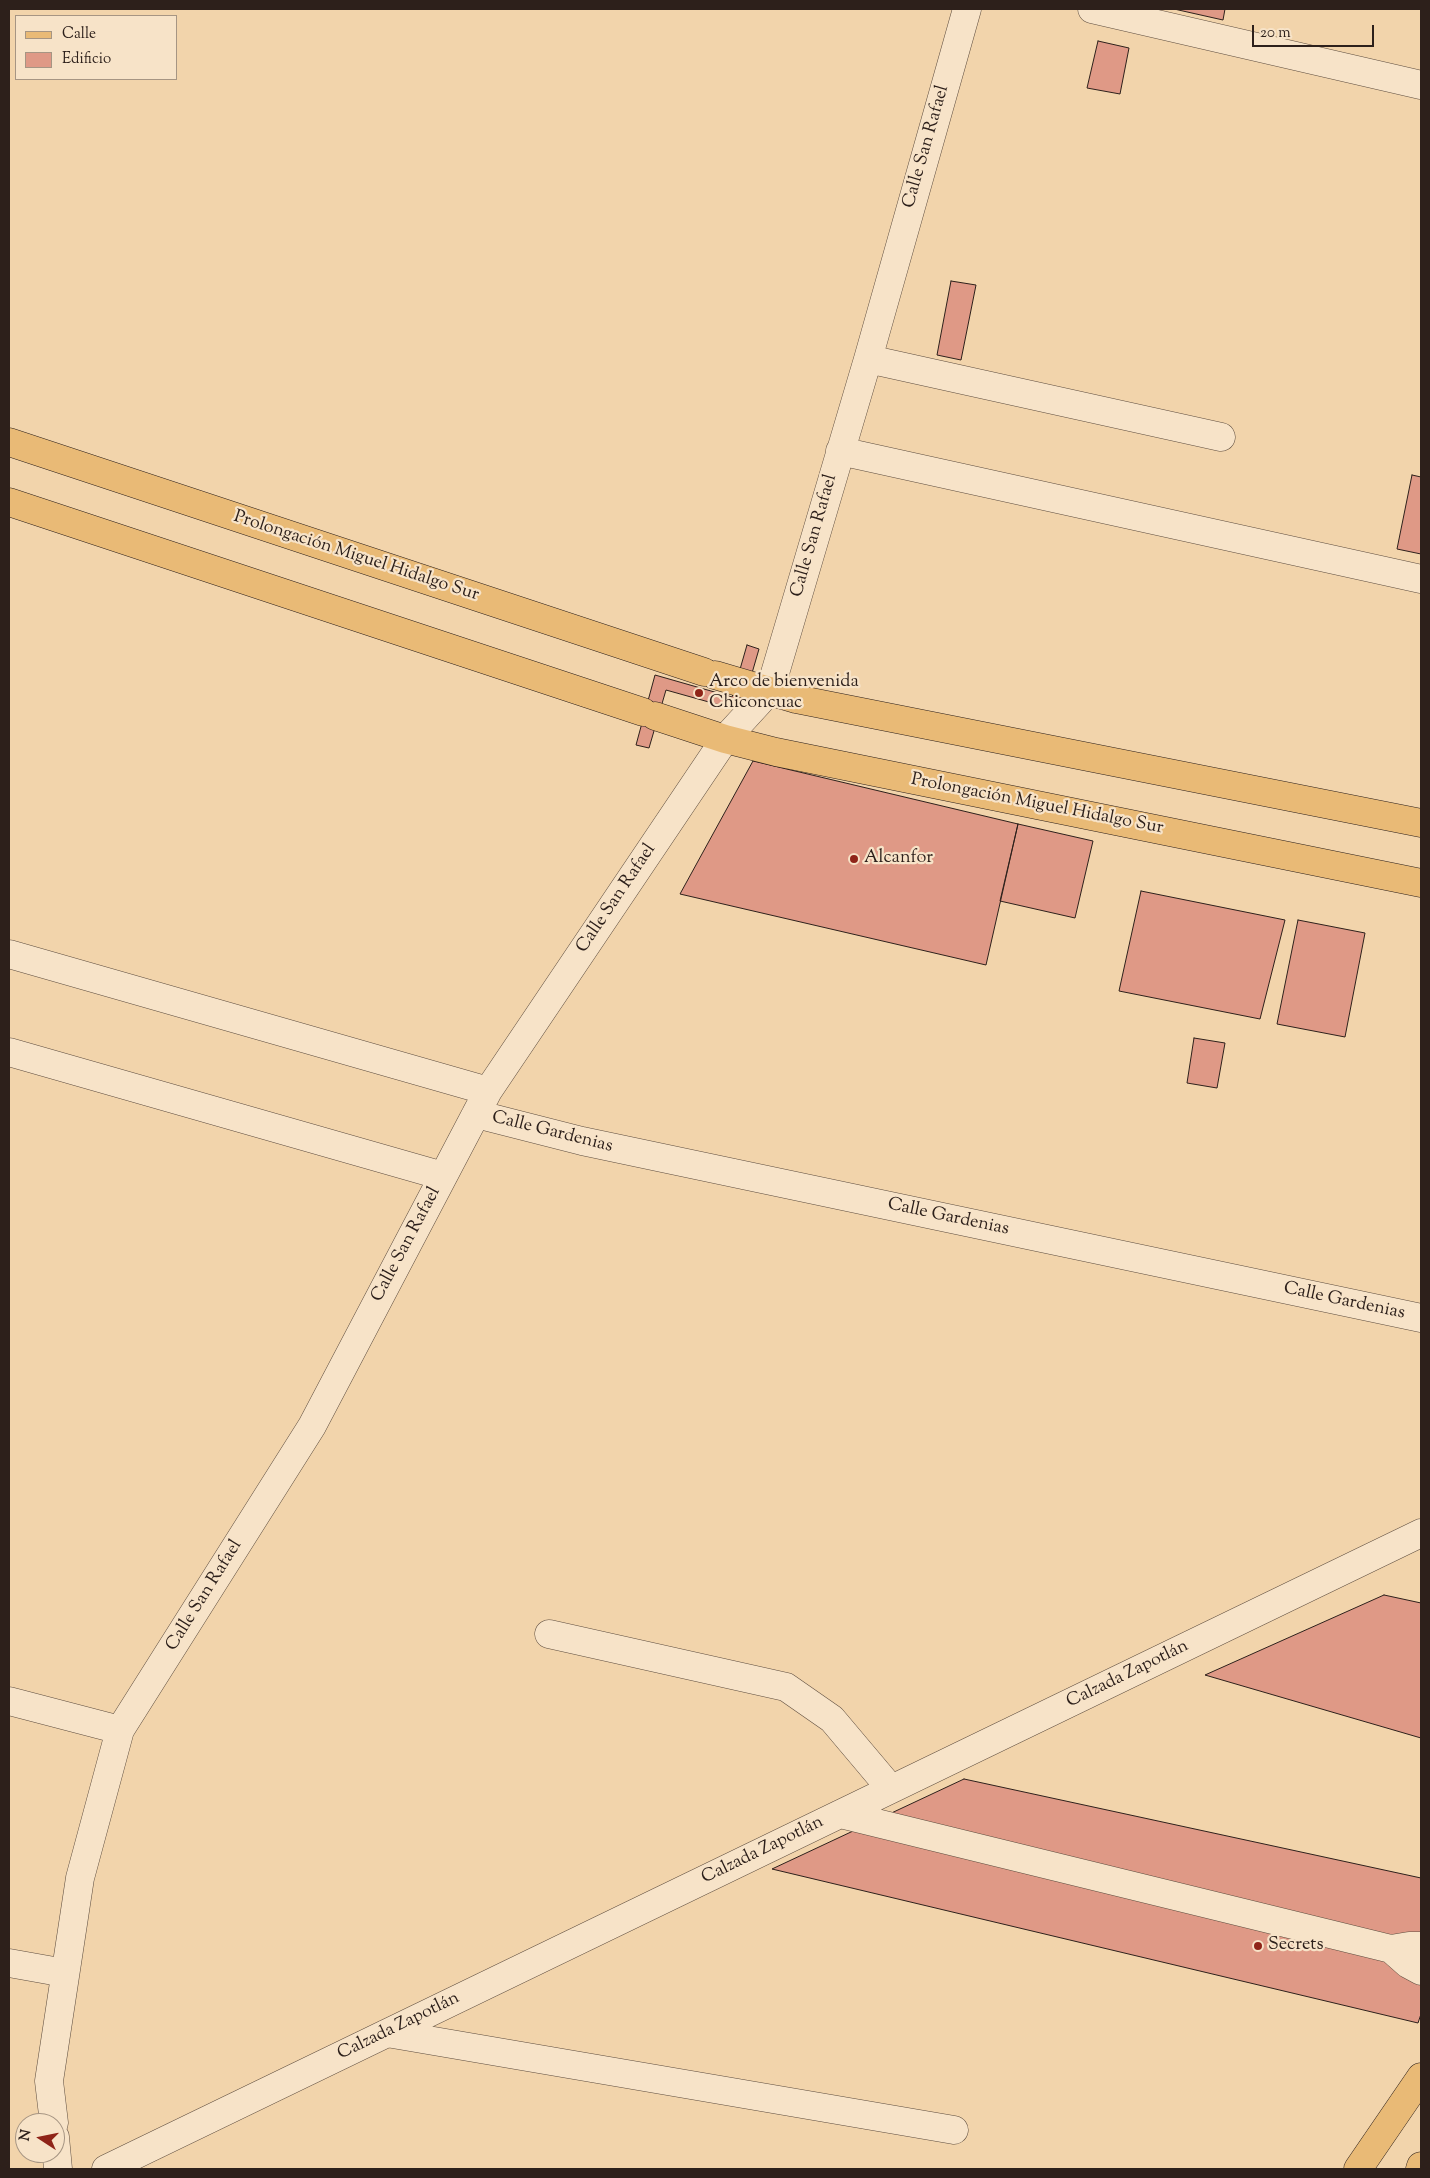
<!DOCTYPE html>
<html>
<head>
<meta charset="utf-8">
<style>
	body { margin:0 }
	#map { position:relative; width:1430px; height:2178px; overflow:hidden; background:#f2d4ab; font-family:"Sorts Mill Goudy",serif }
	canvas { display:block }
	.frame { position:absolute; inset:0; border:10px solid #2d201b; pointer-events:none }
	.legend { position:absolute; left:15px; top:15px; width:162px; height:65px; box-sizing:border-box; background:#f7e3c8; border:1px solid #a69583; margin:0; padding:6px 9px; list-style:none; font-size:15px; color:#2d201b }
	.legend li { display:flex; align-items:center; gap:10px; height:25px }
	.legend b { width:25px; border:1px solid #a69583 }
	.north { position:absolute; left:15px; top:2113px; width:50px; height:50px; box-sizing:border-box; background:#f7e3c8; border:1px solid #a69583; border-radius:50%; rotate:281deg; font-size:14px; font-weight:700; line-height:20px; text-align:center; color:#2d201b }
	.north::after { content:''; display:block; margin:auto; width:18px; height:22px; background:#8f2418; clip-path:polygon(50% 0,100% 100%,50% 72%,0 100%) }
	.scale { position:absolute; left:1252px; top:25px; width:122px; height:22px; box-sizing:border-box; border:2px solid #2d201b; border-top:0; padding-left:6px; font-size:15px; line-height:18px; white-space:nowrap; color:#2d201b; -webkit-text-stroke:4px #f7e3c8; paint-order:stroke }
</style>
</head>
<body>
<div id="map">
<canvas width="1430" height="2178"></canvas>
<div class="frame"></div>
<ul class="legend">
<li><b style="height:6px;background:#e9ba76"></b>Calle</li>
<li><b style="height:14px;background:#df9986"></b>Edificio</li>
</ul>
<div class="north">N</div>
<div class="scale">20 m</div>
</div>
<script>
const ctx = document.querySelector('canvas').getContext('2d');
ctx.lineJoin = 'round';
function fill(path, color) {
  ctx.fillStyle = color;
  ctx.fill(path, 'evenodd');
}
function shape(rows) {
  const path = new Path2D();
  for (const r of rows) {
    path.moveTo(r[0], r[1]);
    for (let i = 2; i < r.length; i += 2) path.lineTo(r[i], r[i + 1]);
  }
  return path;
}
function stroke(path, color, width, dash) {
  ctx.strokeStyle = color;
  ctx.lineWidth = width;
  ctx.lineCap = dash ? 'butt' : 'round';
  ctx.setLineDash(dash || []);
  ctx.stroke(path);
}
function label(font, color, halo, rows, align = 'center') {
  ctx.font = font + ' "Sorts Mill Goudy",serif';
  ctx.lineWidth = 4.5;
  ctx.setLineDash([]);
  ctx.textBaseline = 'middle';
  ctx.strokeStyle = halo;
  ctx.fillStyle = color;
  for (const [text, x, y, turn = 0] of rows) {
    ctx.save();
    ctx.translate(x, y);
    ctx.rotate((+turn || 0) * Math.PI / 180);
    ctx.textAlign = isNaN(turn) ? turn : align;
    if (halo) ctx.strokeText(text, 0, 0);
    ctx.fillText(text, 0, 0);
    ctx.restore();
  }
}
const building = shape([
	[1174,9,1225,9,1223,20,1174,9],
	[1098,41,1129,48,1120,94,1087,88,1098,41],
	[951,281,976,285,961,360,937,355,951,281],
	[1412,475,1421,477,1421,554,1397,549,1412,475],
	[747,645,759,649,741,711,666,690,649,748,636,745,655,675,732,697,747,645],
	[753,761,1018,824,986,965,680,894,753,761],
	[1018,824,1093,841,1075,918,1000,901,1018,824],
	[1141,891,1285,920,1260,1019,1119,991,1141,891],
	[1298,920,1365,933,1345,1037,1277,1024,1298,920],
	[1194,1038,1225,1043,1217,1088,1187,1083,1194,1038],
	[1384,1595,1421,1603,1421,1738,1205,1675,1384,1595],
	[964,1779,1421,1878,1421,2014,1418,2023,772,1869,964,1779]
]);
const minor = shape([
	[1092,9,1421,85],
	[868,359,1221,437],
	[840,451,1421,579],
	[9,954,488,1091],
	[9,1052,443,1176],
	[476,1114,582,1141,1421,1318],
	[549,1634,786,1687,832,1719,891,1789],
	[9,1701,120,1730],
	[840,1814,1391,1949,1408,1964,1421,1971],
	[1391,1949,1409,1946,1421,1946],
	[9,1963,65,1973],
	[387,2033,954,2130],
	[54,2123,49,2081,80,1878,120,1730,312,1426,488,1091,725,739,770,690,868,359,967,9],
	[55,2137,58,2169],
	[106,2169,1421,1533]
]);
const major = shape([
	[9,442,704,672],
	[9,502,643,712],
	[715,675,796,699,1421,823],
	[655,716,725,739,776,752,1421,883]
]);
const highway = shape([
	[1358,2169,1421,2077],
	[1420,2169,1421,2166]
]);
const markers = [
	[699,693,5,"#8f2418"],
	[854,859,5,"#8f2418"],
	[1258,1946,5,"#8f2418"]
];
const streetNames = [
	["Calle San Rafael",927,147,-74],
	["Calle San Rafael",815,536,-74],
	["Prolongación Miguel Hidalgo Sur",356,557,18],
	["Prolongación Miguel Hidalgo Sur",1037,805,11],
	["Calle San Rafael",617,899,-56],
	["Calle Gardenias",552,1133,14],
	["Calle Gardenias",948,1218,12],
	["Calle San Rafael",407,1245,-62],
	["Calle Gardenias",1344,1302,12],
	["Calle San Rafael",205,1596,-58],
	["Calzada Zapotlán",1128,1675,-26],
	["Calzada Zapotlán",763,1851,-26],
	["Calzada Zapotlán",399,2027,-26]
];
const poiNames = [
	["Arco de bienvenida",709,683],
	["Chiconcuac",709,704],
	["Alcanfor",864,859],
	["Secrets",1268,1946]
];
fill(building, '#df9986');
stroke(building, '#2d201b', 1);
stroke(minor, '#5e4d3f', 29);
stroke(major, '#2d201b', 29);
stroke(highway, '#2d201b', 29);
stroke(minor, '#f7e3c8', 28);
stroke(major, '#e9ba76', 28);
stroke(highway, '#e9ba76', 28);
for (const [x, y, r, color] of markers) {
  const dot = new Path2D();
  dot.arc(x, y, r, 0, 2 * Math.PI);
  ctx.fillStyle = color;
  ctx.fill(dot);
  stroke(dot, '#f7e3c8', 2);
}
label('18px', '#2d201b', '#f7e3c8', streetNames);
label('18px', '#2d201b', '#f7e3c8', poiNames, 'left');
</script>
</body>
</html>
